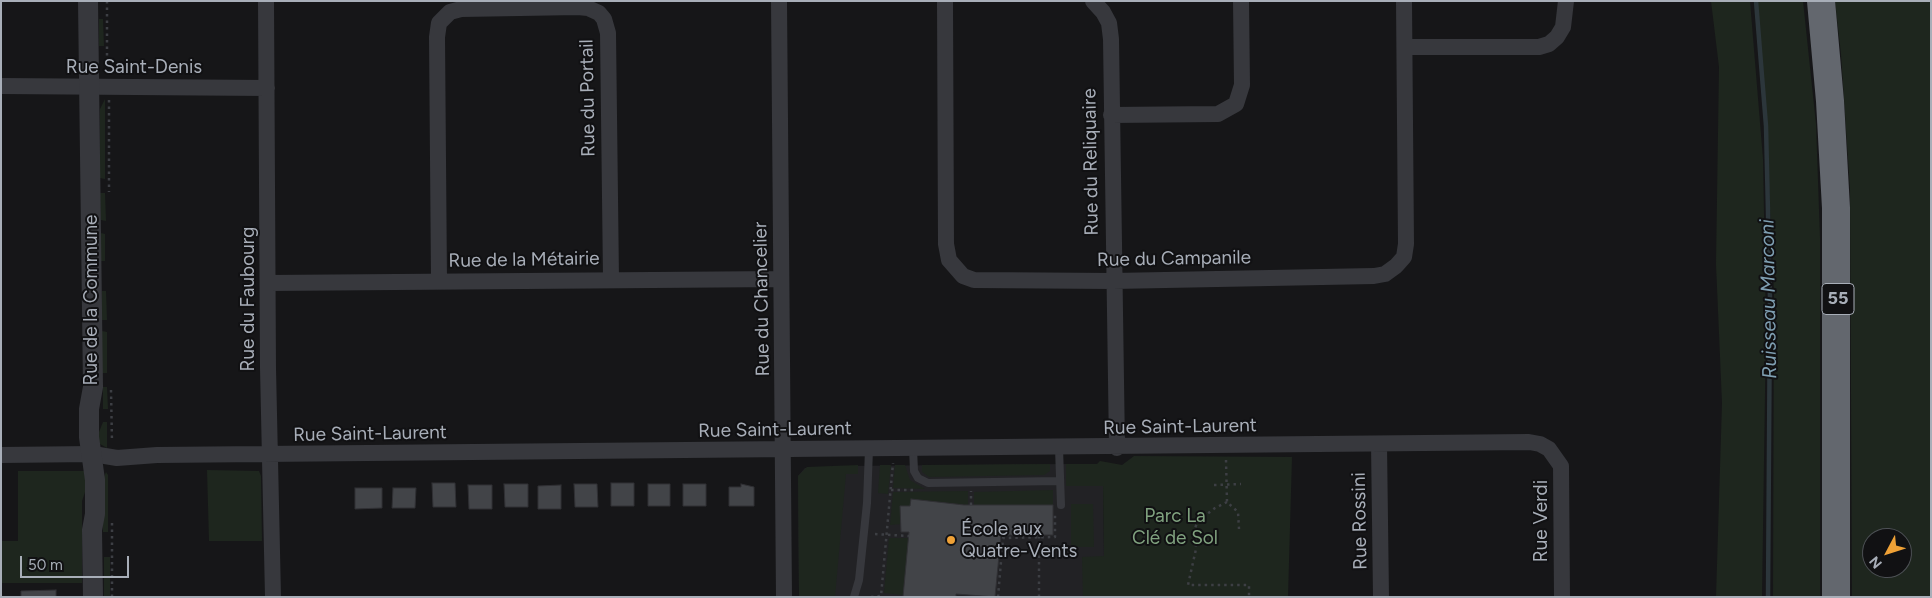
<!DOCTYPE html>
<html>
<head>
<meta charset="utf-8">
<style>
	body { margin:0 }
	#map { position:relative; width:1932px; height:598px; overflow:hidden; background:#161618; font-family:Figtree,sans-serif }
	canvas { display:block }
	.frame { position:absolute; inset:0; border:2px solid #a8aeb8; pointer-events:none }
	.north { position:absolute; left:1862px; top:528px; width:50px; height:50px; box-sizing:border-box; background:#111113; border:1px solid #4d5055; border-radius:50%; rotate:230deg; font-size:14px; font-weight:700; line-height:20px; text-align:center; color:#a8aeb8 }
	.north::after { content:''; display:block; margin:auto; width:18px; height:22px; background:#efa136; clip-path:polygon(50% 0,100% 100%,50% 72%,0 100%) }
	.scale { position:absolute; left:20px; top:556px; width:109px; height:22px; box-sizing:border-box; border:2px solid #a8aeb8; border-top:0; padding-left:6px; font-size:15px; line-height:18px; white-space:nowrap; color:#a8aeb8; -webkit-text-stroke:4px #111113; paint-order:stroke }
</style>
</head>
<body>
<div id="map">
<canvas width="1932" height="598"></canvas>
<div class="frame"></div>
<div class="north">N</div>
<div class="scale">50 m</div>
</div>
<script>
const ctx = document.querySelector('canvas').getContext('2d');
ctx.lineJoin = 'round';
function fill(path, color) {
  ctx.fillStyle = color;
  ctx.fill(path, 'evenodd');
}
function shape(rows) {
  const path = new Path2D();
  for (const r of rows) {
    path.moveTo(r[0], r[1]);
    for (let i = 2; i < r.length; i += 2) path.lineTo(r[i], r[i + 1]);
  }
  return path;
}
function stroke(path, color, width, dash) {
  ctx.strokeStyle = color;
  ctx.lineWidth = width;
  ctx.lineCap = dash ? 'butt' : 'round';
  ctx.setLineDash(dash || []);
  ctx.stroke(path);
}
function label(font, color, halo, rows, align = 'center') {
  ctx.font = font + ' Figtree,sans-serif';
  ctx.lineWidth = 4;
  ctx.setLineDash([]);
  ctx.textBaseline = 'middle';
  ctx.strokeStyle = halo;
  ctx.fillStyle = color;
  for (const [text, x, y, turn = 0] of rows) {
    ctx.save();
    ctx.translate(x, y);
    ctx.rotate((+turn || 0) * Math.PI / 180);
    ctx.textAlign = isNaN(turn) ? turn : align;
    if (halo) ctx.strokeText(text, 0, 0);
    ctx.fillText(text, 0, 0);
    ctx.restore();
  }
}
const built = shape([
	[1066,464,1067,486,1103,486,1104,556,1083,597,799,597,798,476,805,468,841,466]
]);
const green = shape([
	[1711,1,1750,1,1763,159,1766,324,1762,597,1716,597,1722,403,1716,264,1719,67],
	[1756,1,1803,1,1805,20,1816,124,1820,238,1820,597,1773,597,1774,291,1766,128],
	[1835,1,1931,1,1931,597,1852,597,1850,189,1841,54],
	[1872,538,1902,538,1902,568,1872,568],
	[99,19,103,19,104,46,99,46],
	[105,99,105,179,100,178,100,109],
	[100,193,105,193,106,221,101,220],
	[101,233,105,234,105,261,101,261],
	[102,291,106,291,107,320,102,320],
	[102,331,107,332,107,373,102,373],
	[103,387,107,387,108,409,103,409],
	[103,422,107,422,107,448,100,444,97,437],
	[1134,456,1292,457,1288,597,1083,597,1082,557,1104,556,1103,486,1066,486,1066,464,1097,464,1100,461,1122,465],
	[1050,464,1050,471,1044,475,929,477,922,472,922,465],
	[858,465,858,474,846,474,835,597,799,597,798,476,807,467],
	[880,465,891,465,888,494,878,493],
	[895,465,905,465,910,480,925,489,893,488],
	[207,470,259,471,261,476,262,541,209,541],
	[18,471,86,471,86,489,82,501,82,583,1,583,1,541,18,541],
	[106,472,108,475,108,532,103,532,103,479],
	[1053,490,1053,505,974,505,974,492],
	[968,491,968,505,912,499,910,506,900,506,901,524,890,525,893,492],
	[1071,504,1093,504,1094,547,1071,547],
	[889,538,909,538,903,595,884,593],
	[104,557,110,557,110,597,104,597]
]);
const stream = shape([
	[1756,1,1766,126,1770,299,1768,597]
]);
const building = shape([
	[432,483,455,483,456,507,433,507,432,483],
	[611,483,634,483,634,506,611,506,611,483],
	[504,484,528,484,528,507,505,507,504,484],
	[574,484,597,484,598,507,575,507,574,484],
	[648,484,670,484,670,506,648,506,648,484],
	[683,484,706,484,706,506,683,506,683,484],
	[741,484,754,487,754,506,729,506,729,487,741,487,741,484],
	[468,485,492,485,492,509,469,509,468,485],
	[561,485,561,509,538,509,538,486,561,485],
	[355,488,382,488,382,508,355,509,355,488],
	[393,488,416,488,415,508,392,508,393,488],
	[911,499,964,505,1053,505,1053,535,1001,535,995,597,956,594,956,597,903,597,909,532,901,532,900,506,910,506,911,499],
	[56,590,56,597,21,597,21,591,56,590]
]);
const path = shape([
	[107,1,107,62],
	[109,100,109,192],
	[111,390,112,442],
	[1226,460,1227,502,1238,512,1239,529],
	[1214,485,1241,484],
	[891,490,917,490],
	[1227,502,1215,508,1198,521,1195,528,1196,549,1188,585,1249,585,1249,597],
	[971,505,971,491],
	[112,523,112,597],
	[875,534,909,536],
	[871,597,881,596,893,463],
	[998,597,1003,538,1055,537,1055,512],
	[1039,597,1039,537]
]);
const service = shape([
	[913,448,914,471,918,478,928,483,1059,481],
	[1059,448,1061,505],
	[854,597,859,580,867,503,869,449]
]);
const minor = shape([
	[266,1,268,368,273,597],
	[779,1,784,597],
	[945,1,946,244,949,260,963,276,974,280,1113,281,1374,276,1385,274,1396,266,1404,257,1406,244,1404,1],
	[1093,1,1103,12,1109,23,1111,39,1117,448],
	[1405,47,1539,47,1549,44,1557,37,1563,27,1566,1],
	[1,86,267,88],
	[1111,115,1218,114,1236,104,1242,85,1241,1],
	[439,281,437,37,439,23,450,12,461,9,578,7,588,8,599,13,604,19,608,33,611,279],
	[268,283,781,279],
	[1379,444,1381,597],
	[1,455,93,454,117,458,157,455,1529,442,1540,444,1549,449,1561,466,1562,597]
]);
const tertiary = shape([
	[88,1,93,387,89,409,89,437,95,480,95,514,92,530,93,597]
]);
const motorway = shape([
	[1821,1,1830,101,1836,208,1836,597]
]);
const markers = [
	[951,540,5,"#efa136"]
];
const shields = [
	[1838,299,32]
];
const shieldNames = [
	["55",1838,299]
];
const streetNames = [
	["Rue Saint-Denis",134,67],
	["Rue du Portail",588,98,-91],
	["Rue du Reliquaire",1091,162,-91],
	["Rue du Campanile",1174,259,-1],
	["Rue de la Métairie",524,260,-1],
	["Rue du Faubourg",248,299,-90],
	["Rue du Chancelier",762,299,-91],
	["Rue de la Commune",91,300,-90],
	["Rue Saint-Laurent",1180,427,-1],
	["Rue Saint-Laurent",775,430,-1],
	["Rue Saint-Laurent",370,434,-1],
	["Rue Rossini",1360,521,-91],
	["Rue Verdi",1541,521,-90]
];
const parkNames = [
	["Parc La",1175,516],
	["Clé de Sol",1175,538]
];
const poiNames = [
	["École aux",961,529],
	["Quatre-Vents",961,551]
];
const waterNames = [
	["Ruisseau Marconi",1769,299,-91]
];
fill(built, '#222225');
fill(green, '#1e261e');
stroke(stream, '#2c363b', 4.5);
fill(building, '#424448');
stroke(building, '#303034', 1);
stroke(path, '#3d3f44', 2.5, [2.5, 4]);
stroke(service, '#37383d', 8);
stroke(minor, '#37383d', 16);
stroke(tertiary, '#37383d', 20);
stroke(motorway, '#63676e', 28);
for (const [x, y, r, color] of markers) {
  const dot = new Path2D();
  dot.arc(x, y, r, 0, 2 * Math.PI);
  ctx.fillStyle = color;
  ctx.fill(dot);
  stroke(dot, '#111113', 2);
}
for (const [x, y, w] of shields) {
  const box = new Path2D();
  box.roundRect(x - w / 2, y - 15.5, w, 31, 4);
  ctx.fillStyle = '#111113';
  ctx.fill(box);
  stroke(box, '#a8aeb8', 1);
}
label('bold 18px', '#a8aeb8', null, shieldNames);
label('19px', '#a8aeb8', '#111113', streetNames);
label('19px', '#80a27f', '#111113', parkNames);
label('19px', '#a8aeb8', '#111113', poiNames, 'left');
label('italic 20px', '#7f9fb2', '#111113', waterNames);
</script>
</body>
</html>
